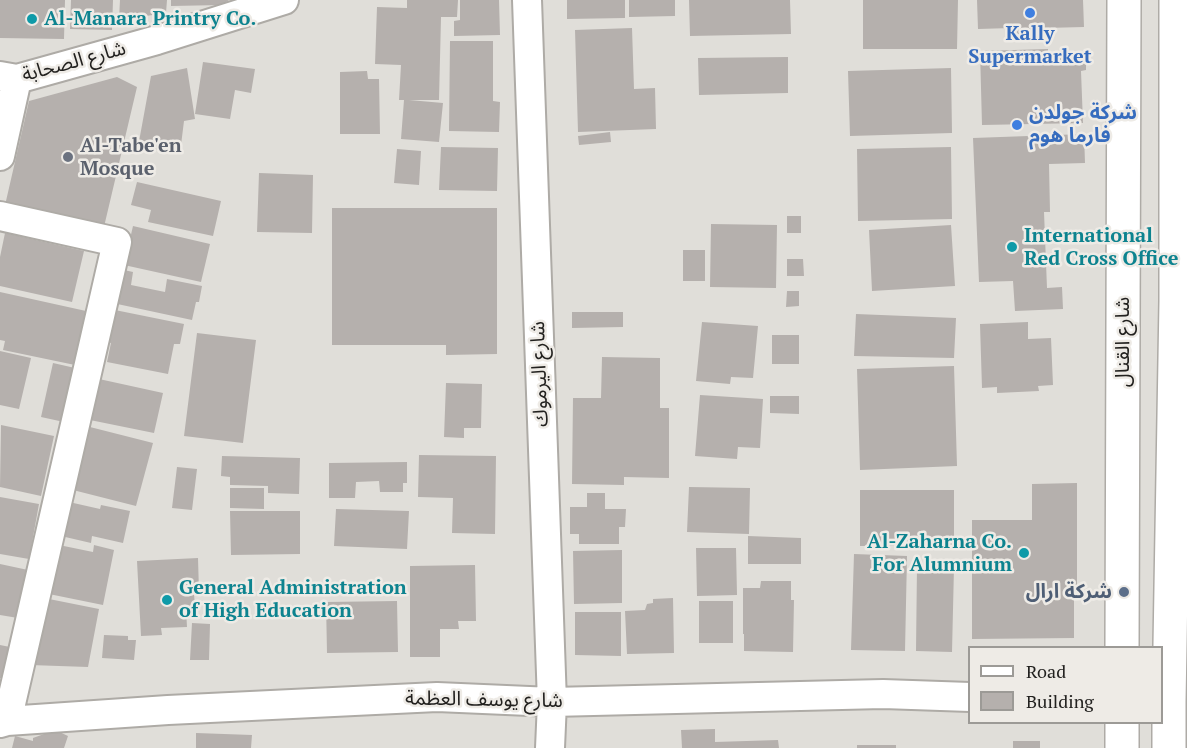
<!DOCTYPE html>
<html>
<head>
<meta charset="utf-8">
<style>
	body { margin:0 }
	#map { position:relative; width:1187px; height:748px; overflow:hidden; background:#e0ded9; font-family:"PT Serif",serif }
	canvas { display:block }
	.legend { position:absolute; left:968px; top:646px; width:195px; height:78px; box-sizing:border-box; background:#eeebe6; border:2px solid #9c9a96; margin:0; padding:8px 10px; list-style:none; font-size:18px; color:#22211f }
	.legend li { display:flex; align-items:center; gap:12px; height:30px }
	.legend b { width:30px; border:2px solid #9c9a96 }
</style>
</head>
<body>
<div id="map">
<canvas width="1187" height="748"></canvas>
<ul class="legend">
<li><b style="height:8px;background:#fff"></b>Road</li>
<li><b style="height:16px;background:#b5b0ad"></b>Building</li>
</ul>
</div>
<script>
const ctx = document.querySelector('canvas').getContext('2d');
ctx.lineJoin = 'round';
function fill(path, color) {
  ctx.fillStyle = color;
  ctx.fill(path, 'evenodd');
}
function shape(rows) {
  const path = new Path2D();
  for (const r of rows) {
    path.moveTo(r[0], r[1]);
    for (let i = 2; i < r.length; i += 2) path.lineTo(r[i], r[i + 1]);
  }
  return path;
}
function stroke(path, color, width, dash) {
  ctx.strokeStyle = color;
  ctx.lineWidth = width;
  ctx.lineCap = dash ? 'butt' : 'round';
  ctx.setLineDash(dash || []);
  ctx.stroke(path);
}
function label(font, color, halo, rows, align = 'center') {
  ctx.font = font + ' "PT Serif","Noto Sans Arabic",serif';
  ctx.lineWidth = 5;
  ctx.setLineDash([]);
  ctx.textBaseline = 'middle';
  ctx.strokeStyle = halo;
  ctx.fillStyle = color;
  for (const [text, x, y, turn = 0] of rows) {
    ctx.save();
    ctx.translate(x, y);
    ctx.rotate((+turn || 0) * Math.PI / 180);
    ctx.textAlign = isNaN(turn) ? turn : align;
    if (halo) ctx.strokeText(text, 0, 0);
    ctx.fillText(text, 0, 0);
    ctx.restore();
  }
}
const building = shape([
	[0,0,65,0,64,39,0,38],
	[71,0,113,0,112,30,70,29],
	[120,0,167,0,166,13,119,20],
	[171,0,229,0,222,5,171,6],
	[407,0,458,0,457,17,441,17,439,100,409,100,443,103,439,142,401,139,404,100,399,100,401,65,375,64,377,7,407,8],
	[460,0,499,0,500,35,454,36,454,21,460,20],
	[567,0,625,0,625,18,567,19],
	[629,0,675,0,675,16,629,17],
	[689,0,790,0,791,34,690,36],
	[863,0,958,0,957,49,863,49],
	[977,0,1083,0,1084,27,1044,28,1044,34,1011,35,1011,28,978,29],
	[632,28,634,89,655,88,656,129,578,132,575,30],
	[450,41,493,41,493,101,500,102,499,132,449,131],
	[1048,49,1048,58,1069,58,1069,54,1086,53,1086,70,1081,71,1083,123,982,125,980,51],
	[788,57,788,93,699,95,698,58],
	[203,62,255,69,251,93,235,90,230,119,195,114],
	[187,68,195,119,184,121,180,153,138,147,151,76],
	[951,68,952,133,850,136,848,71],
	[367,71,368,79,379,79,380,134,340,134,340,72],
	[117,77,137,87,103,231,3,214,29,101],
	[610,132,611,142,579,145,578,136],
	[1084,134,1085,163,1049,164,1050,212,1044,212,1047,288,1062,287,1063,309,1015,311,1013,281,979,282,973,138],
	[441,147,498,148,497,191,439,190],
	[951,147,952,219,858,221,857,149],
	[397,149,421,151,419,185,394,183],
	[259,173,313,175,312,233,257,232],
	[137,182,221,201,213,236,148,222,151,210,131,205],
	[332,208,497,208,497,354,446,355,446,345,332,345],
	[787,216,801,216,801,233,787,233],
	[711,224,777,225,776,288,710,287],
	[951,225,955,286,872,291,869,230],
	[133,226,210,244,201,282,124,265],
	[5,233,84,251,72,302,0,286,0,257],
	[683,250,705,250,705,281,683,281],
	[787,259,803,259,804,276,787,276],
	[115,268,133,272,131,285,165,292,167,279,202,286,199,302,196,302,192,320,108,302],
	[787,291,799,291,799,306,786,307],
	[0,292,86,311,75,365,3,350,5,341,0,340],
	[105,308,184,324,180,344,174,344,168,374,107,362,111,343,99,340],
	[572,312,623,312,623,327,572,328],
	[856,314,956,318,954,358,854,356],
	[702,322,758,326,753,378,731,377,730,384,696,381],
	[1028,322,1028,339,1051,338,1053,385,1038,386,1039,391,997,393,997,387,982,388,980,324],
	[197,333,256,340,243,443,184,436],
	[772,335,799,335,799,364,772,364],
	[0,351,31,358,19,409,0,405],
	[602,357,660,358,660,408,669,408,669,478,624,477,624,485,572,484,573,398,601,398],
	[53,363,75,368,64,422,41,417],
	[954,366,957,466,860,470,857,369],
	[99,379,163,393,154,433,90,420],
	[446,383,482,384,481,428,464,428,464,438,444,437],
	[700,395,763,399,760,448,738,447,737,459,695,456],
	[770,396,799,396,799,414,770,413],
	[1,425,54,436,41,496,0,487],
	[86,426,153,443,136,506,69,489],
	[419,455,496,456,495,534,452,533,453,498,418,497],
	[222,456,300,458,299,494,268,493,268,486,230,485,230,477,221,476],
	[407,462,407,483,403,483,403,492,380,492,379,481,356,482,355,498,329,498,329,463],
	[177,467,197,469,192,510,172,508],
	[1077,483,1077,585,1074,585,1074,638,972,639,972,520,1032,520,1032,484],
	[689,487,750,488,749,534,687,532],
	[230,488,264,488,264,509,230,508],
	[860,490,954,490,954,545,860,546],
	[587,493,605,493,605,509,626,509,625,527,619,527,619,544,579,544,579,534,570,534,570,507,587,507],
	[0,497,39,504,29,559,0,554],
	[69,502,100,509,101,505,130,511,123,543,92,536,91,543,61,536],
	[336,509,409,511,407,549,334,546],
	[230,511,300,511,300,554,231,555],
	[748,536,801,538,801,564,748,564],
	[54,544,93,552,94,545,114,550,103,605,44,593],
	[696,548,736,548,737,595,697,596],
	[622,550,622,603,574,604,573,551],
	[854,554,907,556,905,651,851,650],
	[198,558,199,592,194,593,195,608,186,609,187,627,161,628,162,635,141,636,137,561],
	[0,564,28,570,18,618,0,615],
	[475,565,476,621,458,621,459,629,440,629,440,657,410,657,410,566],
	[917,566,954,567,952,652,916,651],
	[761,581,791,581,791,600,794,600,793,652,744,651,744,634,743,634,743,588,760,588],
	[44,598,99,609,88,667,30,665],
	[673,598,674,653,627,654,625,611,645,610,647,604,653,603,653,599],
	[397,601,398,652,327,653,326,602],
	[699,601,733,601,733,643,699,643],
	[575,612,621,612,621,656,575,655],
	[192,623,210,624,209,660,190,660],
	[104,635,128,636,128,640,136,640,134,660,102,658],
	[0,645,10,647,4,679,0,678],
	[715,729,715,742,778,740,779,748,682,748,681,730],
	[55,730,68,736,64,748,12,748,15,736,33,741,33,738],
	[196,733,252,735,251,748,196,748],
	[1013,741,1040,741,1040,748,1013,748],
	[857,745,896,745,896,748,857,748]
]);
const minor = shape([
	[527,0,552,702,550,748],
	[0,76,17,79,157,40,284,0],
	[0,156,17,79],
	[0,216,117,242,7,721],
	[0,723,7,721,168,710,437,697,552,702,883,694,970,697]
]);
const major = shape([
	[1122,648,1124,0],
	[1122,748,1122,722],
	[1169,748,1169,702,1176,301,1176,0]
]);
const markers = [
	[1030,13,6,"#3f7fe0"],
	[32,19,6,"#0f9aa8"],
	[1017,125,6,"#3f7fe0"],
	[68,157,6,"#6b7280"],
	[1012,247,6,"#0f9aa8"],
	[1024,553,6,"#0f9aa8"],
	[1124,592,6,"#5c6f8a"],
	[167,600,6,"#0f9aa8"]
];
const cultureNames = [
	["Al-Manara Printry Co.",44,19],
	["International",1024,236],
	["Red Cross Office",1024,259],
	["Al-Zaharna Co.",1012,542,"right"],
	["For Alumnium",1012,565,"right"],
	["General Administration",179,588],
	["of High Education",179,611]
];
const shopNames = [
	["Kally",1030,34],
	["Supermarket",1030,57],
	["شركة جولدن",1029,113,"left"],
	["فارما هوم",1029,136,"left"]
];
const streetNames = [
	["شارع الصحابة",74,62,-15],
	["شارع القنال",1123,342,-90],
	["شارع اليرموك",540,374,-92],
	["شارع يوسف العظمة",484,700,1]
];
const worshipNames = [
	["Al-Tabe'en",80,146],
	["Mosque",80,169]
];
const serviceNames = [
	["شركة ارال",1112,592]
];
fill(building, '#b5b0ad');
stroke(minor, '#aeaba6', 32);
stroke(major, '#aeaba6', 36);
stroke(minor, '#fff', 28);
stroke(major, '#fff', 33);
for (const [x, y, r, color] of markers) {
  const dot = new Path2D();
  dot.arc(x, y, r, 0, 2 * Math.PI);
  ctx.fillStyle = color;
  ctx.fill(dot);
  stroke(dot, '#eeebe6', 2);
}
label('bold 20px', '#0d838f', '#eeebe6', cultureNames, 'left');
label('bold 20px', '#366cbe', '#eeebe6', shopNames);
label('20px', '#22211f', '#eeebe6', streetNames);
label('bold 20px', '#5b616d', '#eeebe6', worshipNames, 'left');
label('bold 20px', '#4e5e75', '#eeebe6', serviceNames, 'right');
</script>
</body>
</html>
